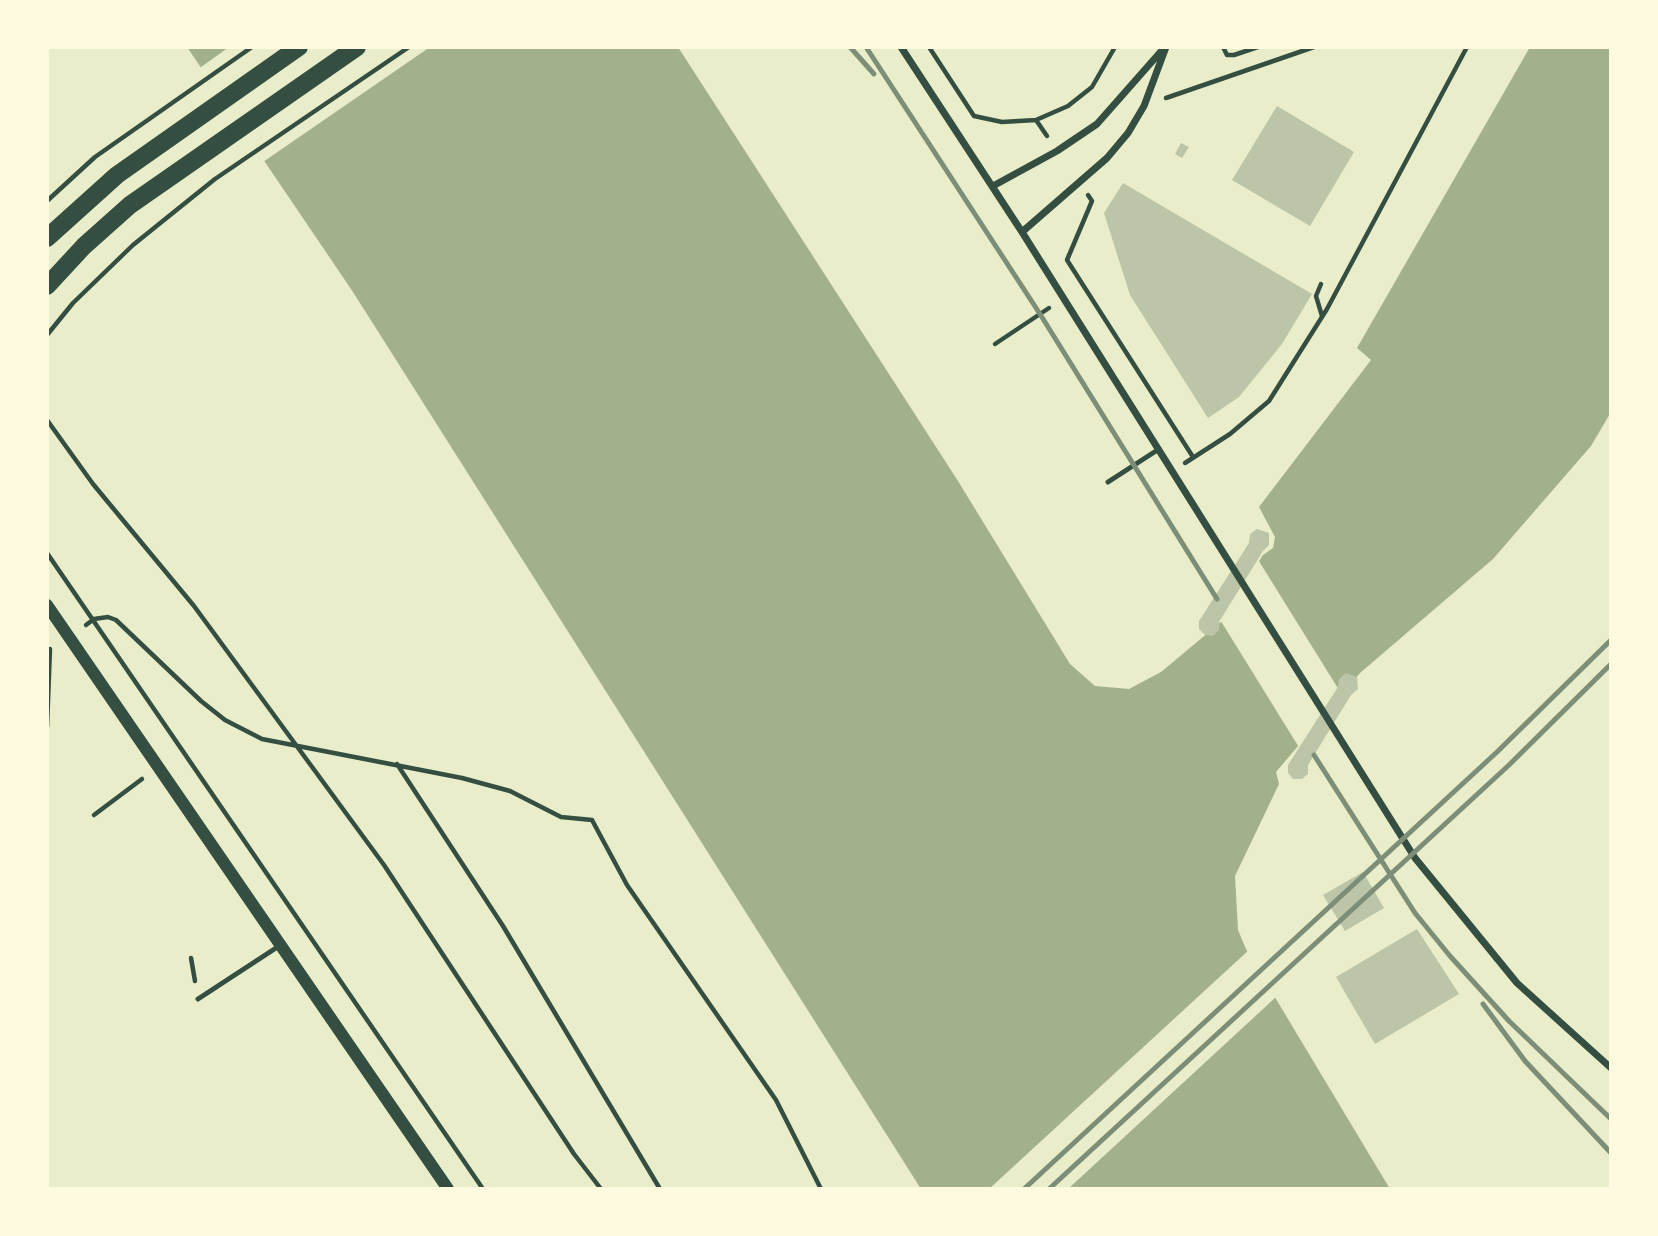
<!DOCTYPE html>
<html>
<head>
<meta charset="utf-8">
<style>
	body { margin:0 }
	#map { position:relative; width:1658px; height:1236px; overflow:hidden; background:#e9edc9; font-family:Rubik,sans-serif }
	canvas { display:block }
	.frame { position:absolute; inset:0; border:49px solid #fefae0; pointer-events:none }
</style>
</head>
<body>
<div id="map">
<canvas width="1658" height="1236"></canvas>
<div class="frame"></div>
</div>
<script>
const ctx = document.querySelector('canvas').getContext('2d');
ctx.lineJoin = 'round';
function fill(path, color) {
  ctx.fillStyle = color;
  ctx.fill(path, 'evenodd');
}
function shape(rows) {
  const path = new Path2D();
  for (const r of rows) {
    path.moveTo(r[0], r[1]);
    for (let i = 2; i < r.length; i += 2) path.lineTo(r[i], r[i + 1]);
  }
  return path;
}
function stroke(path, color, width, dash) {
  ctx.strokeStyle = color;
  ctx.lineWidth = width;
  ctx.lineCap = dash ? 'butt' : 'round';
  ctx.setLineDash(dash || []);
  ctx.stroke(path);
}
const water = shape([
	[187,47,678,47,958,481,1070,664,1095,686,1129,689,1161,672,1221,622,1263,555,1273,548,1275,537,1259,507,1371,360,1357,348,1530,47,1611,47,1611,412,1591,446,1493,559,1360,673,1276,772,1279,784,1235,876,1238,930,1246,949,1390,1189,921,1189,353,292]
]);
const pier = shape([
	[229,47,430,47,263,162,197,70],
	[1257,558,1344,698,1300,749,1219,618],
	[1250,949,1276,997,1068,1189,989,1189]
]);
const building = shape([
	[1277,106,1354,152,1310,226,1232,180],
	[1181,143,1189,147,1182,158,1175,154],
	[1123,183,1312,294,1282,344,1239,397,1208,418,1130,295,1104,213],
	[1257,529,1269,533,1269,545,1263,551,1219,622,1219,630,1213,636,1205,635,1199,629,1199,621,1249,543,1250,534],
	[1346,673,1357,677,1358,689,1351,695,1308,765,1308,774,1302,779,1293,779,1288,773,1288,765,1338,687,1339,679],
	[1363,872,1384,908,1345,931,1323,895],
	[1417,929,1459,994,1375,1044,1336,977]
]);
const path = shape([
	[929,47,974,116,1002,122,1036,120,1068,106,1092,87,1115,47],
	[1223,47,1227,55,1234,55,1258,47],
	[1166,98,1314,47],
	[1036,120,1047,136],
	[1088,195,1092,201,1067,260,1193,457],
	[47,201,95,157,252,47],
	[1321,284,1316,296,1322,316],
	[47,335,73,303,133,245,215,179,409,47],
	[995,344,1049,308],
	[47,420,93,484,194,606,384,865,574,1154,601,1189],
	[1185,463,1230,434,1269,401,1327,309,1467,47],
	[47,553,483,1189],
	[86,625,94,619,108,617,116,620,201,701,225,720,262,739,462,778,510,791,561,817,592,820,627,885,776,1100,821,1189],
	[47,727,50,649],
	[397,764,503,926,660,1189],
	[94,815,142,779],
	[191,958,195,981]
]);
const service = shape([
	[1108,482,1159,449],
	[198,999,279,946]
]);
const minor = shape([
	[901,47,1022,232,1415,858,1517,983,1611,1068],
	[993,186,1057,151,1097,124,1164,48],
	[1022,232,1107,158,1128,133,1144,106,1166,47]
]);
const tertiary = shape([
	[47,605,448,1189]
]);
const primary = shape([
	[47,238,117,175,299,47],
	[47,286,84,246,130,205,357,47]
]);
const rail = shape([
	[850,47,874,74],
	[866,47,1040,314,1217,599],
	[1314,755,1415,913,1450,956,1509,1021,1611,1119],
	[1483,1004,1525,1061,1611,1153],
	[1024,1189,1497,752,1611,640],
	[1049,1189,1509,765,1611,664]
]);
fill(water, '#a3b18a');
fill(pier, '#e9edc9');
fill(building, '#bcc5a7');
stroke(path, '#344e41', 4.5);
stroke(service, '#344e41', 5);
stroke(minor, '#344e41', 7);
stroke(tertiary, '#344e41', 12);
stroke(primary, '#344e41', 18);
stroke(rail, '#7c8e77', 5);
</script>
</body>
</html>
